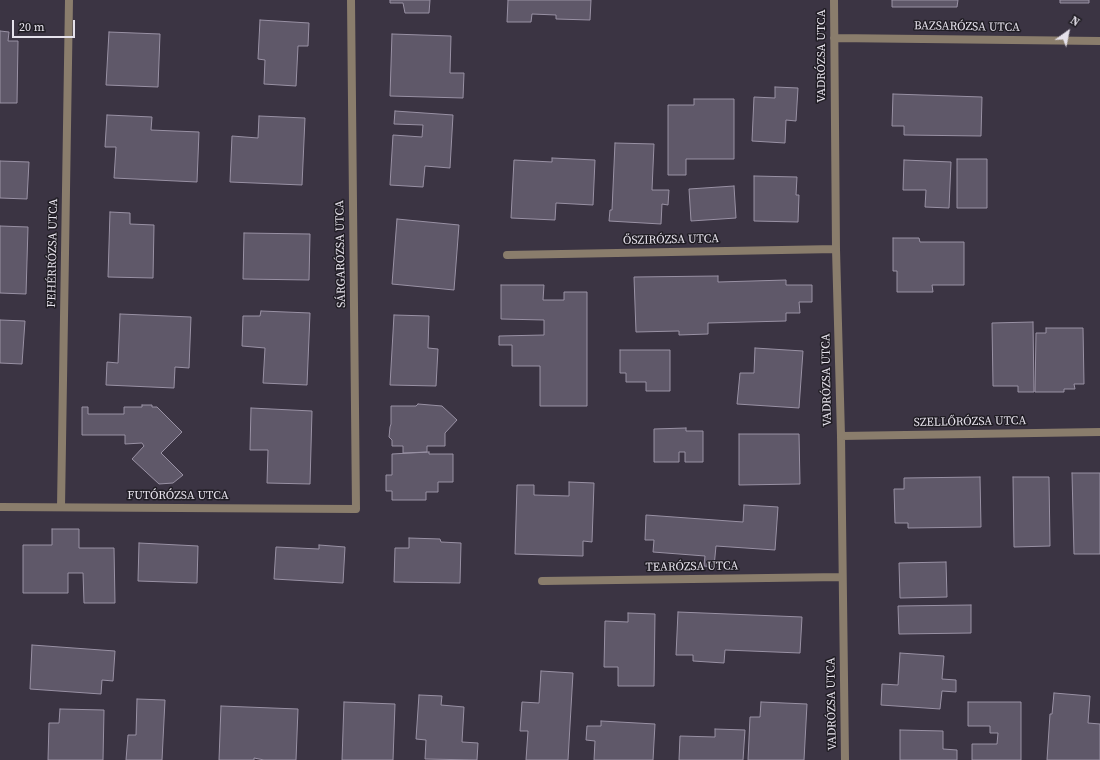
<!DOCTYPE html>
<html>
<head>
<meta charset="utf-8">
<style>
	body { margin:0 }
	#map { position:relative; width:1100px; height:760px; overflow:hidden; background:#3b3443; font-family:"Source Serif 4",serif }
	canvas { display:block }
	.north { position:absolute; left:1048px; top:12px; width:40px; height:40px; -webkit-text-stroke:3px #201d24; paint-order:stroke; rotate:33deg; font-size:11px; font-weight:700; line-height:16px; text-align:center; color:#e5e1eb }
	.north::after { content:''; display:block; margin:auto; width:14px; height:18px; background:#e5e1eb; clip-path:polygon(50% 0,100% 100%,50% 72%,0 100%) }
	.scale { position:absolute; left:12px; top:20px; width:63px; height:18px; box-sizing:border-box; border:2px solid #e5e1eb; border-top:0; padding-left:5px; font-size:12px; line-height:14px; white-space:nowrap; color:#e5e1eb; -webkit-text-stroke:3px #201d24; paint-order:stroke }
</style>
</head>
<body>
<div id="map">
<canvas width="1100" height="760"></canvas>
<div class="north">N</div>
<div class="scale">20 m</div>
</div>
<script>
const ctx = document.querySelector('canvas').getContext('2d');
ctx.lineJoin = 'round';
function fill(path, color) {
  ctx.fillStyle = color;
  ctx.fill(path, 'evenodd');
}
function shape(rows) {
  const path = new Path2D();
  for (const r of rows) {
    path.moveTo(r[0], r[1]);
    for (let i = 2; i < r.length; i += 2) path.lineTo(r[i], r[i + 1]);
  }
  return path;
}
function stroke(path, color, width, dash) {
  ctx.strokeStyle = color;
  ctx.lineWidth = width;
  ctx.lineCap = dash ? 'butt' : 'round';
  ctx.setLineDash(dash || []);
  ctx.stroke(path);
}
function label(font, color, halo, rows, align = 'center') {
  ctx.font = font + ' "Source Serif 4",serif';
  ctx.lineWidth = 3;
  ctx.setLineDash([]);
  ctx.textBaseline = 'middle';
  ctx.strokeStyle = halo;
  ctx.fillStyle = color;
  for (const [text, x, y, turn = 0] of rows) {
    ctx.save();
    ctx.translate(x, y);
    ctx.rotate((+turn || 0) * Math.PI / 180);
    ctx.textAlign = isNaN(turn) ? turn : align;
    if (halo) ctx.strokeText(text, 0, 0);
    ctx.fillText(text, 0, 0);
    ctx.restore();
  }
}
const building = shape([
	[390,0,430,0,429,13,405,13,403,3,390,3,390,0],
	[508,0,591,0,590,20,556,19,556,15,532,14,531,22,507,22,508,0],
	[892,0,958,0,957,7,892,7,892,0],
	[1060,0,1089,0,1089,3,1060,3,1060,0],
	[260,20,309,23,308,46,298,46,296,86,264,84,265,60,258,59,260,20],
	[0,31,9,32,8,41,18,41,17,103,0,103,0,31],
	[109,32,160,34,158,87,106,85,109,32],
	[392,34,451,36,450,73,464,73,463,98,390,96,392,34],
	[775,87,798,88,796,121,786,120,785,143,752,141,754,97,775,98,775,87],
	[893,94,982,97,981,136,904,135,904,126,892,126,893,94],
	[694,99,734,99,734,159,686,159,686,175,668,175,668,105,694,105,694,99],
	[395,111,453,115,450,168,425,166,423,187,390,185,393,135,422,137,423,125,394,124,395,111],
	[107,115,152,117,151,130,199,132,197,182,114,178,116,147,105,147,107,115],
	[259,116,305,118,302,185,230,182,232,136,258,138,259,116],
	[615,143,654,144,652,190,669,190,668,205,662,204,661,224,609,221,610,210,612,210,615,143],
	[552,158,595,160,593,205,556,203,555,220,511,218,514,160,552,162,552,158],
	[957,159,987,159,987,208,957,208,957,159],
	[904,160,951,162,949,208,925,207,926,190,903,190,904,160],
	[0,161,29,162,27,199,0,198,0,161],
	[754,176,797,177,796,195,799,195,798,222,754,221,754,176],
	[734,186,736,218,691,221,689,189,734,186],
	[110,212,130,213,130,224,154,225,153,278,108,277,110,212],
	[397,219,459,225,454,290,392,284,397,219],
	[0,226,28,227,26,294,0,293,0,226],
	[244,233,310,234,309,280,243,279,244,233],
	[893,238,919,238,920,242,964,242,964,285,932,285,933,292,897,292,897,271,893,271,893,238],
	[718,276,718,282,786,280,786,285,812,285,812,302,799,302,800,313,786,313,786,321,708,323,708,334,679,335,679,331,636,332,634,277,718,276],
	[501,285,544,285,543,300,564,300,564,292,587,292,587,406,540,406,540,366,512,366,512,345,499,345,499,336,544,335,544,320,501,319,501,285],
	[261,311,310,313,307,385,263,383,265,348,242,346,243,316,260,316,261,311],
	[120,314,191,317,189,368,175,367,174,388,106,385,107,362,118,363,120,314],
	[394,315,429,316,428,348,438,349,436,386,390,385,394,315],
	[0,320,25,321,22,364,0,363,0,320],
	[1033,322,1034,392,1018,392,1018,386,993,386,992,323,1033,322],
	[1046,328,1083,328,1084,384,1074,384,1075,389,1064,389,1064,392,1035,392,1036,333,1046,333,1046,328],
	[755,348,803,351,799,408,737,404,740,373,754,373,755,348],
	[620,350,670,350,670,391,646,391,646,382,626,382,626,373,620,373,620,350],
	[418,404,442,406,457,420,445,433,445,446,427,446,427,452,403,453,403,446,392,446,392,440,389,437,390,427,391,424,391,406,416,406,418,404],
	[142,405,152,405,152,407,157,407,182,432,161,453,183,475,173,483,159,484,132,459,144,446,142,443,125,444,125,435,82,435,82,407,88,407,88,414,124,414,124,407,142,407,142,405],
	[251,408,312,411,310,484,267,483,268,450,250,450,251,408],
	[686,428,686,431,703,431,703,462,685,462,685,452,679,452,679,462,654,462,654,429,686,428],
	[739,434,799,434,800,484,739,485,739,434],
	[429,452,429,454,453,454,453,482,438,482,438,492,426,492,426,500,392,500,392,491,386,491,386,475,392,475,392,454,429,452],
	[1072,473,1100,473,1100,554,1074,554,1072,473],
	[980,477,981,527,908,528,908,523,895,523,894,489,904,489,904,478,980,477],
	[1013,477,1049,477,1050,546,1014,547,1013,477],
	[569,482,594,483,592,542,583,541,583,556,515,554,517,485,534,485,534,495,569,496,569,482],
	[744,505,778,507,775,550,716,546,714,567,704,566,705,556,653,552,654,540,645,540,646,515,743,522,744,505],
	[52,529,79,529,79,548,114,548,115,603,84,603,83,573,68,573,68,593,23,593,23,545,52,545,52,529],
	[409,538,440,539,441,542,461,543,460,583,394,582,395,548,409,548,409,538],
	[139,543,198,546,197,583,138,581,139,543],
	[319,545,345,547,343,583,274,579,276,547,319,549,319,545],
	[946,562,947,597,900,598,899,563,946,562],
	[971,605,971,633,899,634,898,606,971,605],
	[678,612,802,617,800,653,725,650,724,663,693,661,693,655,676,655,678,612],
	[628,613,655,614,654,686,618,686,618,667,604,667,605,621,628,622,628,613],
	[32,645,115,651,113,681,102,680,101,694,30,689,32,645],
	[900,653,944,656,942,679,956,680,956,692,942,691,940,709,881,705,882,684,898,685,900,653],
	[541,671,573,673,568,760,526,760,528,731,520,731,522,702,539,703,541,671],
	[1054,693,1090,696,1088,723,1100,724,1100,760,1047,760,1050,714,1052,714,1054,693],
	[419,695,442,696,441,705,464,707,462,742,478,743,477,760,425,759,426,740,416,739,419,695],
	[137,699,165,700,162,760,126,760,128,735,136,735,137,699],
	[344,702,395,704,393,760,342,760,344,702],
	[761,702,807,704,804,760,748,760,750,717,760,717,761,702],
	[968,702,1021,702,1021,760,972,760,972,744,997,744,998,733,990,733,990,726,968,726,968,702],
	[221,706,298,709,296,760,264,760,254,758,254,760,219,760,221,706],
	[60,709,104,710,103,760,48,760,49,723,59,723,60,709],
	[601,721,655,724,653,760,594,760,595,741,586,740,587,726,601,726,601,721],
	[715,729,745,730,743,760,679,760,680,736,715,737,715,729],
	[900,730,943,731,943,749,957,750,957,760,900,760,900,730]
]);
const street = shape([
	[834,0,836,249,841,436,845,760],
	[834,38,1100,41],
	[507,255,836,249],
	[841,436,1100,432],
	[0,507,356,509,351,0],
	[61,507,69,0],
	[542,581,842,577]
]);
const streetNames = [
	["BAZSARÓZSA UTCA",967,27,1],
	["VADRÓZSA UTCA",822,56,-90],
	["ŐSZIRÓZSA UTCA",671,240,-1],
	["FEHÉRRÓZSA UTCA",53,253,-89],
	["SÁRGARÓZSA UTCA",341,254,-91],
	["VADRÓZSA UTCA",827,380,-91],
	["SZELLŐRÓZSA UTCA",970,422,-1],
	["FUTÓRÓZSA UTCA",178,496],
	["TEARÓZSA UTCA",692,567,-1],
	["VADRÓZSA UTCA",832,704,-91]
];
fill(building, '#5f5869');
stroke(building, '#9991a4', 1);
stroke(street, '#8a7d6c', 8);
label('12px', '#e5e1eb', '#201d24', streetNames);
</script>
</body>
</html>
